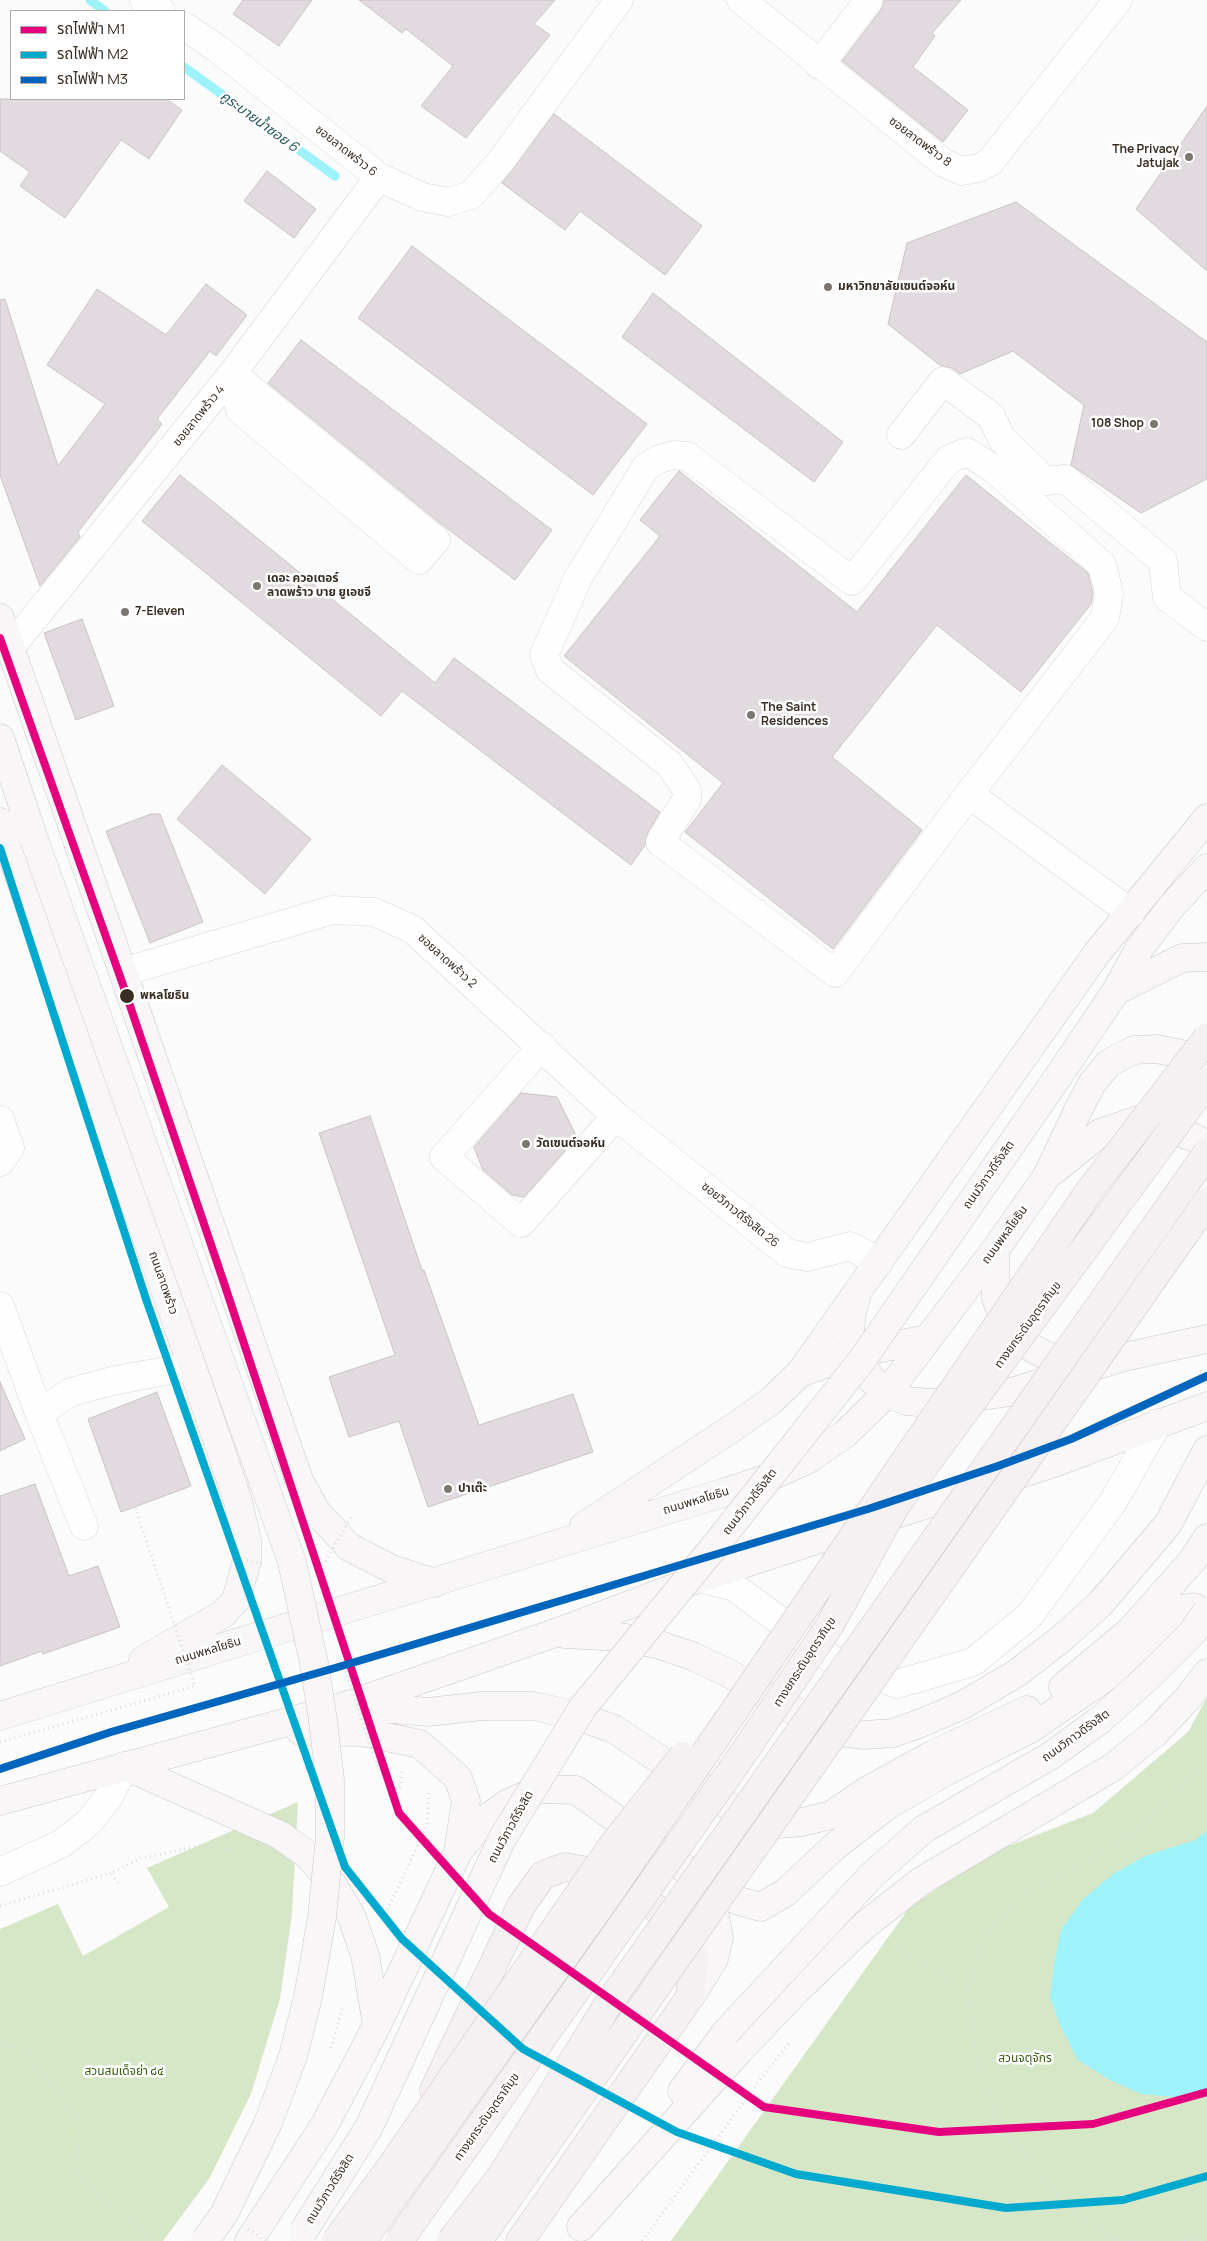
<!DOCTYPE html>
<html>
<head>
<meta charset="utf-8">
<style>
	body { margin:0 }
	#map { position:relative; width:1207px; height:2241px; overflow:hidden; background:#fbfbfb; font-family:Manrope,"Noto Sans Thai",sans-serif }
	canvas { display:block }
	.legend { position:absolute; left:10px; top:10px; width:175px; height:90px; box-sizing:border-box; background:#fff; border:1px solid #b0aba7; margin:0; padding:6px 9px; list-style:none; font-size:15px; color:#392e24 }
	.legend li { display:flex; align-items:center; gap:10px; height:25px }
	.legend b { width:25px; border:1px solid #b0aba7 }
</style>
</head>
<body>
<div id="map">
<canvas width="1207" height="2241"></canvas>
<ul class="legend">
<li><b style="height:6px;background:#e5007d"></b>รถไฟฟ้า M1</li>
<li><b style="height:6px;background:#00a9ce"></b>รถไฟฟ้า M2</li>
<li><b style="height:6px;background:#0065bd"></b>รถไฟฟ้า M3</li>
</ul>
</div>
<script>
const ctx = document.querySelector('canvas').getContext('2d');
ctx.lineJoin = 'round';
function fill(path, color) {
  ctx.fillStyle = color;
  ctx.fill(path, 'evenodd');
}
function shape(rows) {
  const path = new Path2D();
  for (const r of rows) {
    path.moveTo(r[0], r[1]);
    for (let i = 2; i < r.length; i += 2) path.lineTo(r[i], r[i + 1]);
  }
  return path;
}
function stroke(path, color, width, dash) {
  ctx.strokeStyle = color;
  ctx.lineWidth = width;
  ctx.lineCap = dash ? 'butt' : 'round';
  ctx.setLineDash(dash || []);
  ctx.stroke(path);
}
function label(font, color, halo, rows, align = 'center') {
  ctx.font = font + ' Manrope,"Noto Sans Thai",sans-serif';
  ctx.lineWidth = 5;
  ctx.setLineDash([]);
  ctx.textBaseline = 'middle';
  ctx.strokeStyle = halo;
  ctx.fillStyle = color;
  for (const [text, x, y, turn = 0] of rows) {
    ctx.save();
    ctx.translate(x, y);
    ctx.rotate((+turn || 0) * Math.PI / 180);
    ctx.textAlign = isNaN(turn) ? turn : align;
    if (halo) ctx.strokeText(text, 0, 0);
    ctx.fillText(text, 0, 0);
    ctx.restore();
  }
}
const green = shape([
	[1207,1697,1207,2241,671,2241,909,1908,985,1855,1093,1813,1188,1732],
	[298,1802,292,1914,280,1999,251,2094,209,2179,163,2241,0,2241,0,1929,58,1904,83,1956,169,1907,147,1868]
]);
const water = shape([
	[1207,1831,1207,2089,1173,2097,1141,2094,1108,2079,1077,2059,1060,2025,1050,1997,1054,1964,1061,1930,1083,1899,1113,1874,1145,1856,1195,1840]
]);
const stream = shape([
	[90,0,105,11],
	[184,67,335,176]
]);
const building = shape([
	[243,0,312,0,279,46,233,14,243,0],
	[359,0,555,0,534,24,550,35,466,138,421,106,453,66,406,29,402,33,359,0],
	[884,0,961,0,932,33,935,36,913,67,968,110,943,142,842,61,881,10,884,0],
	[0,99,166,99,182,110,149,159,121,140,65,218,20,186,30,172,0,151,0,99],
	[1207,106,1207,271,1136,209,1207,106],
	[554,114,702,226,665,275,580,211,565,230,502,183,554,114],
	[267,171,316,209,294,238,244,201,267,171],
	[1016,202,1207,342,1207,479,1141,513,1071,465,1084,405,1013,351,960,374,952,368,941,366,888,324,907,243,1016,202],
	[412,246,647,424,593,495,358,318,412,246],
	[206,284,247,315,216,356,210,351,157,419,162,424,78,532,80,537,40,586,0,475,0,300,5,299,58,466,105,404,47,365,97,289,166,335,206,284],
	[653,293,843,442,814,482,622,337,653,293],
	[301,340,552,530,515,580,440,523,268,383,301,340],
	[679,471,857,612,966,475,1088,573,1093,594,1091,604,1021,692,937,625,832,757,922,830,833,949,685,832,723,783,564,656,660,536,640,520,679,471],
	[180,475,435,683,454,658,660,812,647,834,645,845,631,865,402,691,381,716,142,521,180,475],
	[82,619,114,706,76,720,44,633,82,619],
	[222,765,311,839,265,894,177,819,222,765],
	[151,814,160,814,203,922,150,943,106,831,151,814],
	[521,1093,557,1097,577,1137,524,1197,512,1195,483,1170,474,1147,521,1093],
	[370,1116,422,1270,424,1270,479,1425,573,1394,593,1452,428,1507,399,1421,349,1437,329,1377,395,1355,319,1133,370,1116],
	[0,1382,25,1439,0,1451,0,1382],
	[157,1392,191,1486,121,1512,88,1419,157,1392],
	[35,1484,69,1576,98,1566,120,1627,43,1654,42,1651,0,1666,0,1496,35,1484]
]);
const path = shape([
	[377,1765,391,1791,400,1789,402,1770],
	[118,1883,111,1873,141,1858,195,1847,238,1849],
	[0,1906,111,1873],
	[383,1919,427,1825,429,1793],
	[890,1943,968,1991],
	[0,2044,24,2049,81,2120,75,2174,153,2241],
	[331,2048,343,2006],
	[642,2241,765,2073,791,2041],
	[1145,2241,1117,2239,1079,2218,1008,2135,990,2095,975,2047,968,1991,984,1939,1017,1898,1104,1853,1144,1825,1178,1794,1207,1761],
	[1174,2241,1207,2237]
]);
const minor = shape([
	[144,0,161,11],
	[741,0,944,163,962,171,979,168,990,162,1118,0],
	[184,26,218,49,379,177,422,197,448,202,471,195,500,162,619,0],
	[819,65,869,0],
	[232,374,241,381,436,540,419,560,240,410,237,399,241,381],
	[901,435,943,381,991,416,1002,439,1046,481,1065,479,1163,561,1167,597,1207,627],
	[10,648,232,374,379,177],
	[969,794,1105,618,1109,593,1102,565,994,469,967,452,949,459,852,581,687,456,674,455,659,459,646,467,578,578,544,655,550,670,669,764,681,781,687,790,687,799,660,842,835,973,969,794,1131,913],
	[123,972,332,910,374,912,412,929,616,1116,787,1253,808,1257,850,1246,879,1262],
	[542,1046,444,1157,521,1223,616,1116],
	[0,1120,10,1148,0,1162],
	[0,1306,39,1413,84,1526],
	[39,1413,71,1392,112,1381,192,1366],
	[700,1578,734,1587,833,1660,897,1684,973,1662,1029,1616,1113,1502,1158,1423],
	[0,1872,61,1844,88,1823,108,1798,125,1766]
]);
const major = shape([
	[0,618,299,1480,316,1511,349,1547,392,1569,435,1583],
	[0,738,34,839],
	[0,822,192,1366,238,1501,247,1540,247,1560,236,1600,223,1614,143,1660],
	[1116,991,1182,958,1207,957],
	[1060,1074,1116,991,1139,949,1172,906,1207,868],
	[1052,1172,1100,1133,1141,1119,1195,1138,1207,1145],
	[995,1250,996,1298,1005,1323,1019,1341,1045,1355,1072,1362,1085,1360],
	[856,1299,852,1311,850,1331,855,1353,871,1379,887,1393,906,1401,931,1403,1011,1392,1124,1357,1207,1339],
	[800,1373,855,1353,927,1339],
	[584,1526,737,1425,771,1401,800,1373,1097,953,1207,818],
	[564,1634,620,1637,657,1644,692,1656,726,1672,814,1722,840,1732,865,1735,893,1733,921,1723,963,1705,1017,1673,1061,1639,1100,1604,1168,1524,1207,1450],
	[1063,1687,1129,1632,1192,1561,1207,1538],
	[356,1706,428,1712,482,1706,534,1706,577,1716,614,1729,735,1810,756,1819,778,1824,802,1822,831,1815,865,1792,928,1757,1027,1710],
	[0,1716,729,1491,765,1479,809,1459,846,1433,887,1393,995,1250,1047,1176,1080,1106,1093,1082,1109,1063,1134,1050,1157,1049,1181,1054,1207,1069],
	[300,1731,362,1732,420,1744,458,1778,466,1801,458,1851],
	[125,1766,280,1835,308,1855,333,1885,351,1915,365,1955,377,2025],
	[0,1801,345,1706,555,1633,700,1578,1057,1462,1207,1406],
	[690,1997,714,1959,719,1938,710,1889],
	[682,2091,726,2032],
	[581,2227,738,2052,797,1990,864,1926,921,1881,1113,1767,1155,1733,1188,1698,1207,1673],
	[249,2241,324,2126,351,2075,377,2025,458,1852,483,1821,508,1803,540,1789,576,1790,710,1887,739,1901,761,1907,786,1892,834,1847,888,1805,947,1771,1030,1729,1109,1675,1177,1610,1194,1607,1207,1616]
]);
const highway = shape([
	[434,2090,521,1906,543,1875,565,1867,600,1873,651,1904,682,1932,694,1959,690,1997,520,2241]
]);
const pathBridge = shape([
	[247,1560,262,1564],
	[323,1566,351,1517],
	[346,1671,377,1765],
	[0,1742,195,1686,135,1507],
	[248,2229,265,2241]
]);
const majorBridge = shape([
	[34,839,292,1562,314,1663,323,1721,330,1780,330,1837,322,1917,308,1997,293,2056,268,2123,224,2214,205,2241],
	[726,2032,872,1875,924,1829,1050,1756,1100,1720,1148,1677,1192,1633,1207,1611],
	[303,2232,369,2127,502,1839,583,1707,714,1547,862,1360,1060,1074]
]);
const highwayBridge = shape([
	[336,2241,392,2165,612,1846,683,1756],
	[362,2241,611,1891,1090,1190,1207,1038],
	[399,2241,738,1761,830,1625,896,1505,1207,1082],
	[451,2241,502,2175,609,2003,1207,1153],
	[478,2241,1207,1202]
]);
const metro1 = shape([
	[0,638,122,982,223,1280,399,1813,489,1914,764,2107,939,2132,1093,2124,1207,2092]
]);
const metro2 = shape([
	[0,848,147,1302,345,1867,402,1939,523,2049,677,2132,796,2174,1006,2208,1123,2200,1207,2176]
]);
const metro3 = shape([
	[0,1769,111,1732,335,1668,868,1509,998,1466,1071,1439,1207,1376]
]);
const markers = [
	[1189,157,5,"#7d766f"],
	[828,287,5,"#7d766f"],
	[1154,424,5,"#7d766f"],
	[257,586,5,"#7d766f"],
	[125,612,5,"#7d766f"],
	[751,715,5,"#7d766f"],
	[127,996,8,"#392e24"],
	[526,1144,5,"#7d766f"],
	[448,1489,5,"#7d766f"]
];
const streetNames = [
	["ซอยลาดพร้าว 8",920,142,37],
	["ซอยลาดพร้าว 6",346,151,38],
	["ซอยลาดพร้าว 4",199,416,-51],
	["ซอยลาดพร้าว 2",447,961,42],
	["ถนนวิภาวดีรังสิต",989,1175,-55],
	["ซอยวิภาวดีรังสิต 26",740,1215,39],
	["ถนนพหลโยธิน",1005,1235,-54],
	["ถนนลาดพร้าว",163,1283,71],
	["ทางยกระดับอุตราภิมุข",1028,1325,-54],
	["ถนนพหลโยธิน",696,1501,-17],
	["ถนนวิภาวดีรังสิต",750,1502,-52],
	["ถนนพหลโยธิน",208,1651,-17],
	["ทางยกระดับอุตราภิมุข",805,1662,-57],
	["ถนนวิภาวดีรังสิต",1076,1736,-36],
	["ถนนวิภาวดีรังสิต",511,1827,-61],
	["ทางยกระดับอุตราภิมุข",487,2117,-55],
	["ถนนวิภาวดีรังสิต",330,2189,-58]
];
const poiNames = [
	["The Privacy",1179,150,"right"],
	["Jatujak",1179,164,"right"],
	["มหาวิทยาลัยเซนต์จอห์น",838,287],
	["108 Shop",1144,424,"right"],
	["เดอะ ควอเตอร์",267,579],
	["ลาดพร้าว บาย ยูเอชจี",267,593],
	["7-Eleven",135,612],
	["The Saint",761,708],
	["Residences",761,722],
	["วัดเซนต์จอห์น",536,1144],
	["ปาเต๊ะ",458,1489]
];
const stopNames = [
	["พหลโยธิน",140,996]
];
const parkNames = [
	["สวนจตุจักร",1025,2059],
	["สวนสมเด็จย่า ๘๔",124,2072]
];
const waterNames = [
	["คูระบายน้ำซอย 6",259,122,36]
];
fill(green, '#d6e7c8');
fill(water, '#9ef3fa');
stroke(stream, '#9ef3fa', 9);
fill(building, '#e1dbdf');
stroke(building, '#cac3c8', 1);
stroke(minor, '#dbd6d1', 29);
stroke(major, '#cdc7c7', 29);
stroke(highway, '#cdc7c7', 29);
stroke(path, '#dddcdc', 3, [1, 4]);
stroke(minor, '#fefefe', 28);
stroke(major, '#f8f6f6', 28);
stroke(highway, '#f5f0f1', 28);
stroke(majorBridge, '#cdc7c7', 29, []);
stroke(highwayBridge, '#cdc7c7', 29, []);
stroke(pathBridge, '#dddcdc', 3, [1, 4]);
stroke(majorBridge, '#f8f6f6', 28);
stroke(highwayBridge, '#f5f0f1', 28);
stroke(metro1, '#e5007d', 8);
stroke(metro2, '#00a9ce', 8);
stroke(metro3, '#0065bd', 8);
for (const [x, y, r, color] of markers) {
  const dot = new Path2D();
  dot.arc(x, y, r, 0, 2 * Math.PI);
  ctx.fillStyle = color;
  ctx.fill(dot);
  stroke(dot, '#fff', 2);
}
label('12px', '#392e24', '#fff', streetNames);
label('bold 12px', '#392e24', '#fff', poiNames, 'left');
label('bold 12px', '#392e24', '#fff', stopNames, 'left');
label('12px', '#395c0d', '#fff', parkNames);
label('italic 14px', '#25595e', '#fff', waterNames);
</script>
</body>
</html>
